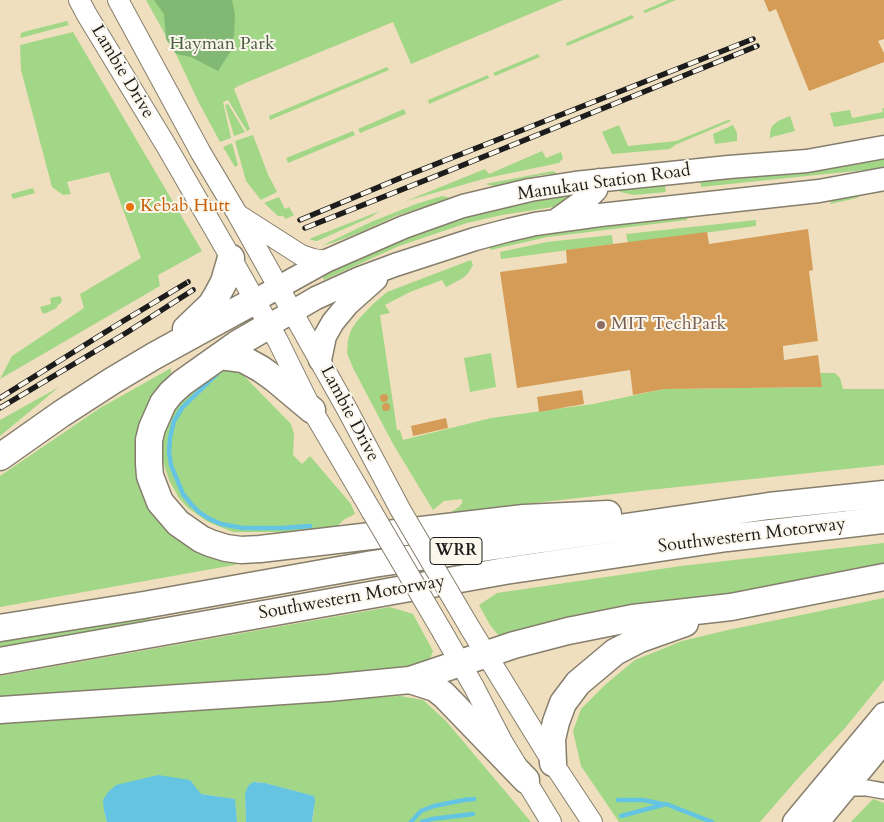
<!DOCTYPE html>
<html>
<head>
<meta charset="utf-8">
<style>
	body { margin:0 }
	canvas { display:block; background:#efdfbe }
</style>
</head>
<body>
<canvas width="884" height="822"></canvas>
<script>
const ctx = document.querySelector('canvas').getContext('2d');
ctx.lineJoin = 'round';
function fill(path, color) {
  ctx.fillStyle = color;
  ctx.fill(path, 'evenodd');
}
function shape(rows) {
  const path = new Path2D();
  for (const r of rows) {
    if (r.length === 3) {
      path.moveTo(r[0] + r[2], r[1]);
      path.arc(r[0], r[1], r[2], 0, 2 * Math.PI);
      continue;
    }
    path.moveTo(r[0], r[1]);
    for (let i = 2; i < r.length; i += 2) path.lineTo(r[i], r[i + 1]);
  }
  return path;
}
function stroke(path, color, width, dash) {
  ctx.strokeStyle = color;
  ctx.lineWidth = width;
  ctx.lineCap = dash ? 'butt' : 'round';
  ctx.setLineDash(dash || []);
  ctx.stroke(path);
}
function label(font, color, halo, rows, align = 'center') {
  ctx.font = font + ' Cardo,serif';
  ctx.lineWidth = 4;
  ctx.setLineDash([]);
  ctx.textBaseline = 'middle';
  ctx.strokeStyle = halo;
  ctx.fillStyle = color;
  for (const [text, x, y, turn = 0] of rows) {
    ctx.save();
    ctx.translate(x, y);
    ctx.rotate((+turn || 0) * Math.PI / 180);
    ctx.textAlign = isNaN(turn) ? turn : align;
    if (halo) ctx.strokeText(text, 0, 0);
    ctx.fillText(text, 0, 0);
    ctx.restore();
  }
}
const green = shape([
	[146,0,563,0,411,64,393,22,238,86,234,89,250,129,247,131,228,100,223,102,231,138,220,142,198,101,176,54],
	[668,0,676,0,645,13,643,11],
	[632,15,634,18,567,46,566,43],
	[67,21,69,25,20,38,21,33,27,31],
	[73,32,202,251,158,275,160,286,0,379,12,356,84,308,80,294,141,258,109,172,67,182,71,194,63,195,52,187,21,70,20,45],
	[538,54,540,57,495,76,493,73],
	[387,67,389,70,270,120,269,116],
	[488,75,489,78,429,104,428,100],
	[228,104,245,132,234,136,225,105],
	[882,108,884,108,884,118,834,127,830,113,850,110,852,118,883,112],
	[404,109,406,114,360,133,358,129],
	[790,116,795,131,772,137,770,139,770,132,772,126,778,121],
	[728,120,731,120,729,122,675,145,670,149,612,154,602,132,619,125,628,146,676,141],
	[733,125,737,133,737,141,715,144,713,134],
	[353,131,355,135,288,163,286,158],
	[253,135,269,177,270,178,277,192,261,200,246,181,235,141],
	[232,143,238,165,235,167,223,147],
	[542,151,546,158,561,152,563,158,559,163,487,178,406,201,485,169,489,174],
	[884,158,884,168,701,187,700,177],
	[553,171,558,174,541,175,494,186,485,184],
	[664,180,666,192,634,195,620,192,618,189],
	[33,188,35,193,13,199,11,194],
	[884,188,884,192,861,195,857,198,830,204,833,197],
	[583,192,566,205,502,215,467,223,399,246,324,280,322,275,404,236,504,205],
	[442,196,451,198,396,216,361,232,335,242,321,246,371,222,416,204],
	[279,197,285,209,289,207,294,215,286,219,283,216,278,216,264,203],
	[380,211,371,217,317,241,315,241,309,239],
	[688,215,687,220,548,237,490,250,491,245,536,233],
	[756,220,756,226,628,243,626,234],
	[612,235,613,244,501,259,500,252,547,242],
	[471,260,473,265,469,272,463,278,446,287,442,280,410,292,385,305,390,313,380,315,397,430,400,430,403,440,491,418,593,404,664,389,822,387,820,373,835,373,840,378,843,389,884,389,884,465,640,491,446,513,451,512,459,507,462,503,462,499,444,501,433,510,393,444,353,368,347,353,348,340,351,330,357,321,373,304,387,292],
	[60,296,62,300,61,303,57,306,57,308,44,314,42,312,40,307,51,304,50,298],
	[491,353,496,387,470,392,464,358],
	[224,366,244,367,243,375,291,424,294,434,293,455,302,464,310,456,351,504,355,514,345,519,336,527,307,532,233,532,208,522,188,508,179,498,169,480,163,461,161,446,164,429,170,414,182,395],
	[171,368,171,373,155,391,143,418,140,480,241,562,235,565,223,567,0,607,0,476,100,408],
	[59,387,29,412,0,436,0,420],
	[884,543,884,569,500,637,490,625,479,605,497,593,681,566],
	[884,598,884,680,845,728,800,776,760,822,619,822,581,766,573,731,581,709,606,684,635,660,682,641,728,630],
	[390,607,413,614,433,651,430,659,420,665,394,671,0,699,0,676],
	[150,618,151,621,0,648,0,641],
	[400,696,423,700,446,721,531,822,312,822,314,811,313,796,265,783,254,782,245,794,246,822,237,822,234,799,201,794,104,811,107,822,0,822,0,722],
	[873,799,884,803,884,822,851,822]
]);
const forest = shape([
	[154,0,232,0,235,15,234,34,231,51,218,71,191,57,176,54,166,39,164,14]
]);
const water = shape([
	[158,775,190,780,201,794,235,799,237,822,107,822,104,811,103,800,108,792,116,785],
	[253,782,265,783,314,796,315,801,312,822,246,822,245,794,248,786]
]);
const stream = shape([
	[217,374,189,401,182,408,174,421,170,438,169,452,171,465,183,494,191,504,199,512,208,518,221,524,243,528,283,528,310,526],
	[618,800,643,800,662,804],
	[621,816,666,804,712,822],
	[411,822,421,811,434,806,464,800,474,799],
	[422,822,432,819,473,814]
]);
const building = shape([
	[764,0,884,0,884,39,878,41,884,53,884,62,809,91,776,9,769,12],
	[808,229,813,270,809,271,818,341,783,346,783,348,784,360,818,355,822,387,664,389,633,395,630,370,517,388,500,272,567,263,566,250,707,232,709,244],
	[582,390,584,404,539,412,537,397],
	[384,398,4],
	[386,407,4],
	[446,418,448,428,413,436,411,426]
]);
const minor = shape([
	[846,788,867,788,884,791]
]);
const secondary = shape([
	[79,0,87,15,167,147,231,258,278,341,312,410,372,512],
	[118,0,201,153,238,215,348,411,400,509],
	[240,216,301,255,313,259,326,261],
	[470,628,553,763,592,822],
	[443,633,474,687,503,743,551,822]
]);
const primary = shape([
	[558,219,590,196,596,190,599,180],
	[254,301,326,261,404,227,463,206,530,190,575,183,729,167,807,161,884,147],
	[268,326,316,298,360,278,395,265,475,239,509,230,535,224,600,215,819,191,884,179],
	[320,360,325,336,333,322,348,304,376,279],
	[794,822,884,714],
	[818,822,884,742]
]);
const motorway = shape([
	[268,326,237,344,182,383,171,393,163,403,152,428,149,440,149,464,150,476,160,502,178,523,201,539,210,543,226,548,241,550,260,549,524,518,608,514],
	[186,329,211,305,216,297,224,282,231,258],
	[220,356,243,359,261,369,275,379,312,410],
	[0,457,61,414,112,381,154,356,254,301],
	[0,628,144,605,373,564,769,506,884,494],
	[0,661,505,571,727,538,884,520],
	[410,680,435,688,444,695,526,780],
	[0,710,328,688,410,680,514,645,568,631,633,618,731,607,884,577],
	[553,763,552,739,556,722,563,703,578,683,615,652,640,639,685,623]
]);
const rail = shape([
	[300,220,398,179,753,39],
	[305,228,436,176,757,46],
	[0,398,120,323,188,282],
	[0,408,126,333,193,290]
]);
const secondaryBridge = shape([
	[400,509,470,628],
	[372,512,443,633]
]);
const markers = [
	[130,207,5,"#e8710a"],
	[601,325,5,"#8d6e63"]
];
const shields = [
	[456,551,52]
];
const shieldNames = [
	["WRR",456,551]
];
const parkNames = [
	["Hayman Park",222,45]
];
const streetNames = [
	["Lambie Drive",122,72,59],
	["Manukau Station Road",604,183,-8],
	["Lambie Drive",349,414,62],
	["Southwestern Motorway",752,536,-7],
	["Southwestern Motorway",352,598,-10]
];
const foodNames = [
	["Kebab Hutt",140,207]
];
const educationNames = [
	["MIT TechPark",611,325]
];
fill(green, '#a2d787');
fill(forest, '#81b874');
fill(water, '#64c4e2');
stroke(stream, '#64c4e2', 4.5);
fill(building, '#d49c57');
stroke(minor, '#867e6d', 18);
stroke(secondary, '#867e6d', 22);
stroke(primary, '#867e6d', 25);
stroke(motorway, '#867e6d', 29);
stroke(minor, '#fff', 15);
stroke(secondary, '#fff', 20);
stroke(primary, '#fff', 22);
stroke(motorway, '#fff', 26);
stroke(rail, '#1c1c1c', 5.5);
stroke(rail, '#fbf7ec', 4, [11]);
stroke(secondaryBridge, '#867e6d', 22, []);
stroke(secondaryBridge, '#fff', 20);
for (const [x, y, r, color] of markers) {
  const dot = new Path2D();
  dot.arc(x, y, r, 0, 2 * Math.PI);
  ctx.fillStyle = color;
  ctx.fill(dot);
  stroke(dot, '#fbf7ec', 2);
}
for (const [x, y, w] of shields) {
  const box = new Path2D();
  box.roundRect(x - w / 2, y - 13.5, w, 27, 4);
  ctx.fillStyle = '#fbf7ec';
  ctx.fill(box);
  stroke(box, '#1c1c1c', 1);
}
label('bold 16px', '#1c1c1c', null, shieldNames);
label('18px', '#4b5d41', '#fbf7ec', parkNames);
label('18px', '#1c1c1c', '#fbf7ec', streetNames);
label('18px', '#c56008', '#fbf7ec', foodNames, 'left');
label('18px', '#785e54', '#fbf7ec', educationNames, 'left');
</script>
</body>
</html>
